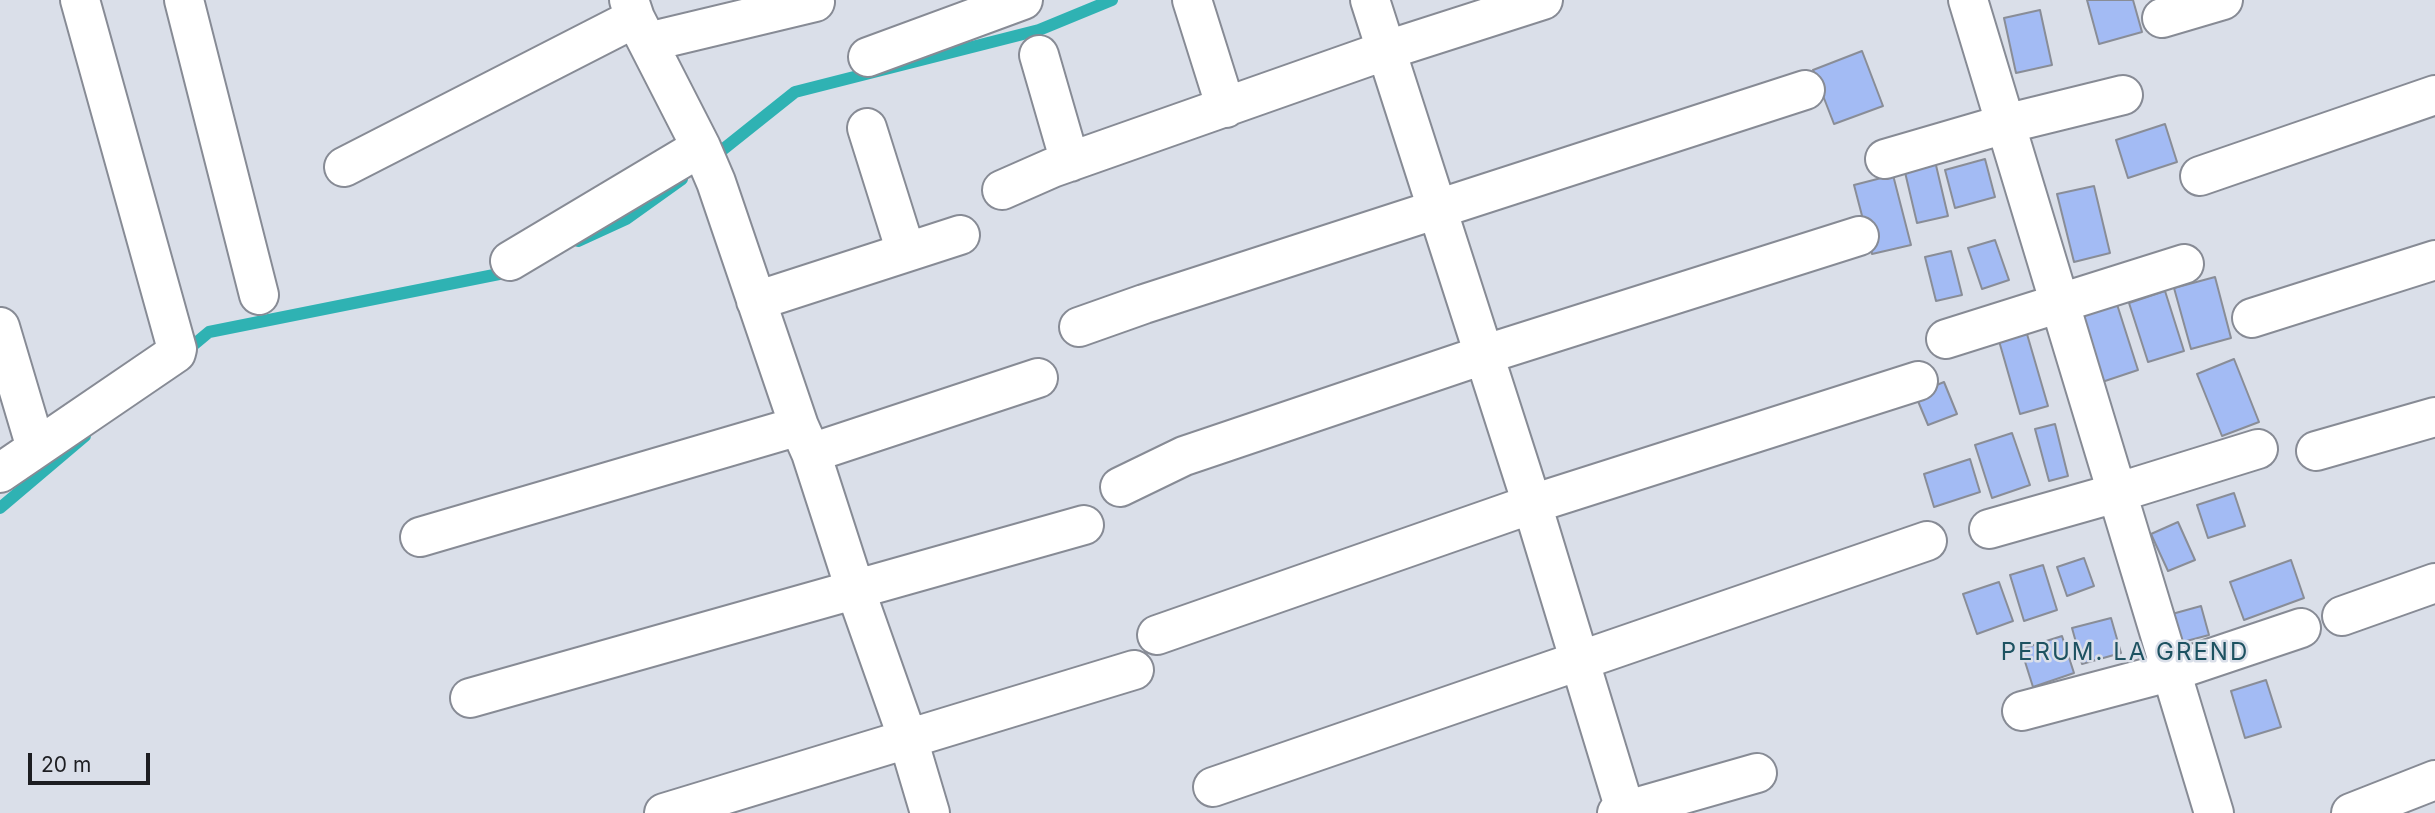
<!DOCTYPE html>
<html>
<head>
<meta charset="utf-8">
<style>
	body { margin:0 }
	#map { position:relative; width:2435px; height:813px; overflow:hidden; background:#dadfe9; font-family:Inter,sans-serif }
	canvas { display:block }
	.scale { position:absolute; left:28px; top:753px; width:122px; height:32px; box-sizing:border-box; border:4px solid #1d1e22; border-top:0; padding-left:9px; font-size:21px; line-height:24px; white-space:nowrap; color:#1d1e22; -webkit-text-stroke:5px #dadfe9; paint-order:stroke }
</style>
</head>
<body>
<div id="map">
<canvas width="2435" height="813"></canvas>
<div class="scale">20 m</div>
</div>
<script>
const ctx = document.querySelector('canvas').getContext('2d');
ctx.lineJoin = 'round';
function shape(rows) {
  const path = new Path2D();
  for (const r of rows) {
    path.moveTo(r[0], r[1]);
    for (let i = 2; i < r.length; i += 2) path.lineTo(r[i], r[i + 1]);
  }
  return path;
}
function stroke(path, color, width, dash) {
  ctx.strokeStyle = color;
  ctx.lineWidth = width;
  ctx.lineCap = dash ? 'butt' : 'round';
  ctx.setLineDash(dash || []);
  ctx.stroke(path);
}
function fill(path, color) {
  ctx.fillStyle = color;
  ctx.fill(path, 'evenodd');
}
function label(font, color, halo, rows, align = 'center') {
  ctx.font = font + ' Inter,sans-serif';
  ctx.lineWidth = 5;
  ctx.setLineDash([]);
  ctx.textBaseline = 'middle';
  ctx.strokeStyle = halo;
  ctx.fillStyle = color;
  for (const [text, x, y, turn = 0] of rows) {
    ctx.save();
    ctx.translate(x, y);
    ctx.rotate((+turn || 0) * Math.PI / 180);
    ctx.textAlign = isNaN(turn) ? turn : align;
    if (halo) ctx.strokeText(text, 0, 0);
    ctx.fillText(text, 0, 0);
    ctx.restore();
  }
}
const stream = shape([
	[711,159,795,92,1039,30,1112,0],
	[578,241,626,219,682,179],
	[185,352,209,332,514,271],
	[0,508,85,436]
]);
const building = shape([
	[2087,0,2133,0,2142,32,2099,44,2087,0],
	[2040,10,2052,65,2016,73,2004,18,2040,10],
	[1862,51,1883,106,1834,124,1813,70,1862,51],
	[2165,124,2177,162,2128,178,2116,140,2165,124],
	[1985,159,1995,197,1955,208,1945,170,1985,159],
	[1935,161,1948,216,1917,223,1904,168,1935,161],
	[1893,175,1911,245,1872,254,1854,185,1893,175],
	[2094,186,2110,253,2074,262,2057,194,2094,186],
	[1995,240,2009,280,1982,289,1968,248,1995,240],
	[1951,251,1962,295,1936,301,1925,257,1951,251],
	[2215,277,2231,338,2191,349,2174,288,2215,277],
	[2165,291,2184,351,2148,362,2129,303,2165,291],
	[2114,295,2138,370,2096,384,2071,309,2114,295],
	[2027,334,2048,406,2020,414,1999,341,2027,334],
	[2234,359,2259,422,2222,436,2197,374,2234,359],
	[1944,382,1957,414,1928,425,1915,394,1944,382],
	[2055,424,2068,476,2049,481,2035,429,2055,424],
	[2012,433,2030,485,1992,498,1975,445,2012,433],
	[1970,459,1980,492,1934,507,1924,474,1970,459],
	[2234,493,2245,526,2208,538,2197,505,2234,493],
	[2178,522,2195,560,2168,571,2151,534,2178,522],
	[2084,558,2094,586,2067,596,2057,567,2084,558],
	[2291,560,2304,598,2244,620,2230,582,2291,560],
	[2043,565,2057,610,2024,621,2010,575,2043,565],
	[1999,582,2013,621,1977,634,1963,594,1999,582],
	[2201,606,2209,635,2179,643,2172,614,2201,606],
	[2111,618,2121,653,2082,664,2072,628,2111,618],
	[2062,636,2074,673,2033,687,2021,649,2062,636],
	[2266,680,2281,727,2245,738,2231,691,2266,680]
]);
const minor = shape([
	[184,0,259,295],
	[629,0,635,18,701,147,716,182,799,426,811,453,855,589,908,739,930,813],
	[1192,0,1226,108],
	[1370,0,1532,504,1626,813],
	[1968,0,2214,813],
	[2162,18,2223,0],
	[648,42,815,2],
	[1039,55,1070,162],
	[868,57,1023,0],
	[867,128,906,252],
	[1885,159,2005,124,2123,95],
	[344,167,635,18],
	[2200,176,2435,95],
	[1002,190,1052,168,1387,50,1543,0],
	[510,261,701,147],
	[756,301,960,235],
	[2252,318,2435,260],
	[0,327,36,448],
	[1079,327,1144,304,1805,90],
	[1946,339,2184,264],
	[2316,451,2435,417],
	[811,453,1038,378],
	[0,473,176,353,177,349,80,0],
	[1120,487,1184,456,1483,355,1859,236],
	[1989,529,2116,493,2258,449],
	[420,537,799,426],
	[2342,616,2435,583],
	[1157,635,1532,504,1918,381],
	[470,698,1084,525],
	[2022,711,2173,671,2301,628],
	[1213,787,1927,541],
	[664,813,1134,670],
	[1617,813,1757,773],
	[2351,813,2435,780]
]);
const neighbourhoodNames = [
	["PERUM. LA GREND",2125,653]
];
stroke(stream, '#2fb2b3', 12);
fill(building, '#a3bbf4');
stroke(building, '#898d97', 2);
stroke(minor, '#878b95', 42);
stroke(minor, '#fff', 38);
ctx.letterSpacing = '2px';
label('24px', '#1d5261', '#dadfe9', neighbourhoodNames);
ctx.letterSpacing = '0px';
</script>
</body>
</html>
